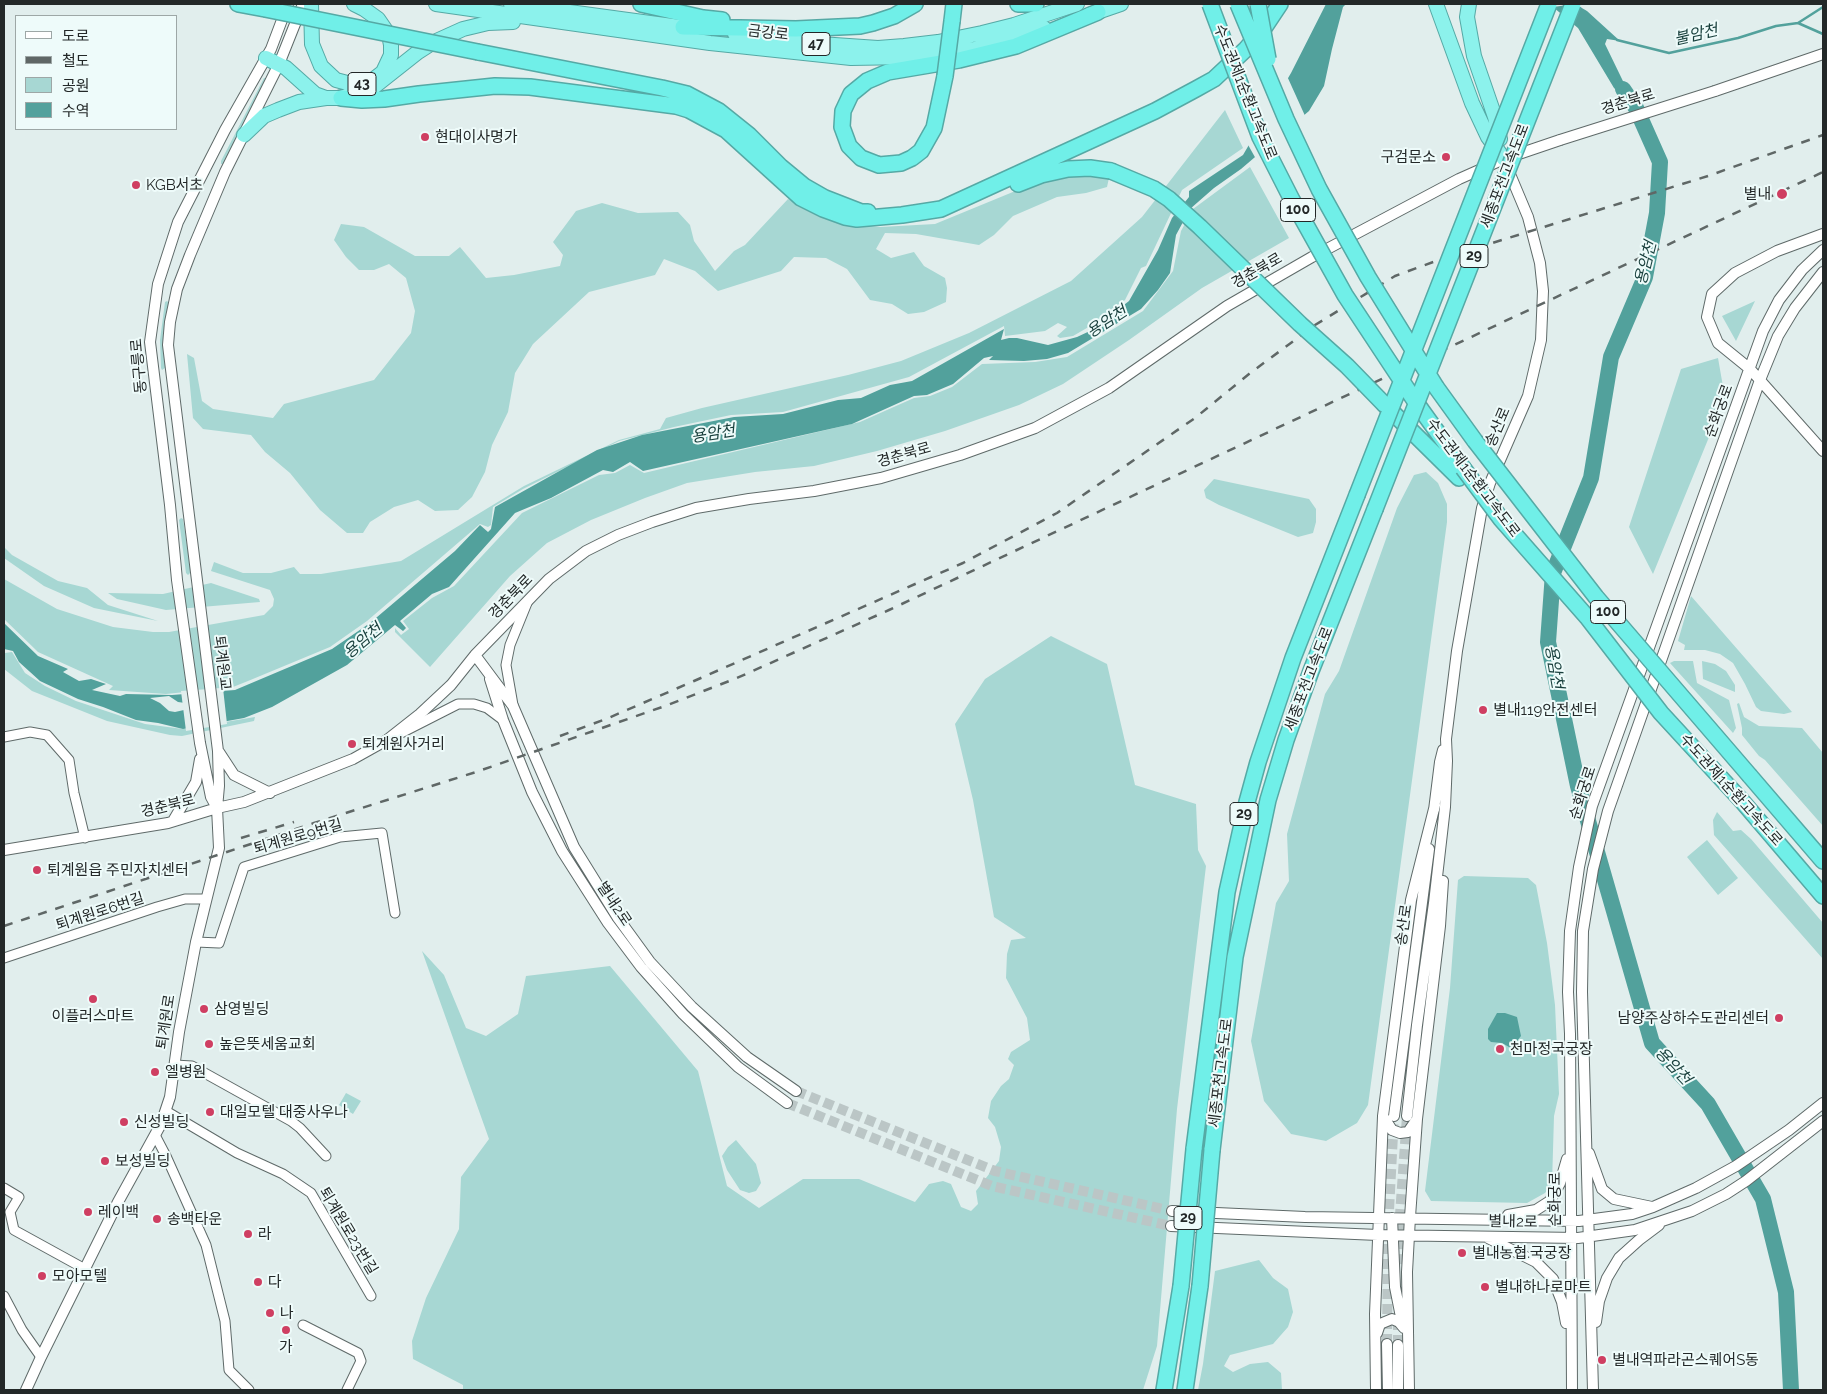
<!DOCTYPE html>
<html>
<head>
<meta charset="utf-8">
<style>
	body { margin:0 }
	#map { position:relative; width:1827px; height:1394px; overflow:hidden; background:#e1eeed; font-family:Raleway,"Noto Sans KR",sans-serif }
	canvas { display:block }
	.frame { position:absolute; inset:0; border:5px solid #232828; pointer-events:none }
	.legend { position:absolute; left:15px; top:15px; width:162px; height:115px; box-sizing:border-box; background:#eefbfa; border:1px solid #9da7a6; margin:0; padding:6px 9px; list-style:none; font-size:15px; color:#232828 }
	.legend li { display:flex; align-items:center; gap:10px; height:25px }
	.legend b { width:25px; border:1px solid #9da7a6 }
</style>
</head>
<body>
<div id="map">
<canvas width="1827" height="1394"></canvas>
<div class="frame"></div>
<ul class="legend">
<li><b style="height:6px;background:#fff"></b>도로</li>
<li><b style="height:6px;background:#5f6766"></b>철도</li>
<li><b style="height:14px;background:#a7d7d3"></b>공원</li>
<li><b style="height:14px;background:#52a19c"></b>수역</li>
</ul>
</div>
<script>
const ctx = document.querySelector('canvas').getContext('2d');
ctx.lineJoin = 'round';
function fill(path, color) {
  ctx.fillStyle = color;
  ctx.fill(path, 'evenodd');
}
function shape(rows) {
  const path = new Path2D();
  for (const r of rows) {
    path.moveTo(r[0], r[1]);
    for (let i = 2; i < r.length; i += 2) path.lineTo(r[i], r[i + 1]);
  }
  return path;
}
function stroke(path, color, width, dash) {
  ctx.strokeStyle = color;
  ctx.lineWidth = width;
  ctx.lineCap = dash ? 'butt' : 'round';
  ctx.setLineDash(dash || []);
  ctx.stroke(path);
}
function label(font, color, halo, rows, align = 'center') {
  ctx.font = font + ' Raleway,"Noto Sans KR",sans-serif';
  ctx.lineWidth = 4;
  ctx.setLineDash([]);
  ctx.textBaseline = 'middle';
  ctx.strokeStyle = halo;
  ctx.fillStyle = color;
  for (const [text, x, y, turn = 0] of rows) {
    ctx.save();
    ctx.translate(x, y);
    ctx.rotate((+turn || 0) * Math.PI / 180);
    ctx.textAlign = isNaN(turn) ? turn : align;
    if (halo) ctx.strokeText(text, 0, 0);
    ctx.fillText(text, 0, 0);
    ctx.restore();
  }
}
const green = shape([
	[264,78,267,78,224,164,221,164,221,161],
	[1225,110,1243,148,1182,190,1146,266,1141,268,1125,300,1099,321,1073,336,1060,338,1057,336,1067,327,1058,323,1045,331,1005,336,1004,326,909,377,783,412,731,415,674,427,619,441,523,489,493,507,491,525,488,527,480,524,367,621,330,647,248,681,233,687,166,694,109,690,113,686,38,652,4,619,4,579,57,609,113,627,153,632,169,632,264,615,273,606,274,599,270,590,211,571,214,562,243,573,271,573,294,567,300,574,321,574,401,561,524,486,619,440,660,429,666,418,702,408,848,375,901,361,969,333,1071,281,1142,217],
	[1250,167,1289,238,1202,288,1129,340,1063,384,1019,405,945,431,877,451,814,466,755,472,687,483,645,498,591,520,547,543,510,576,430,667,395,632,395,628,401,635,409,629,403,621,432,598,454,586,522,513,599,475,615,473,630,465,644,473,860,422,914,398,930,396,952,387,982,364,1035,362,1067,357,1143,311,1173,271,1181,231,1193,209],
	[1091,176,1109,178,1107,187,1086,193,1057,197,1013,216,994,235,979,245,916,234,885,233,876,249,891,258,914,252,924,266,945,278,947,288,946,302,924,312,908,314,892,304,870,300,847,269,826,258,794,257,781,271,718,291,695,271,664,259,655,275,589,292,533,344,515,373,508,412,492,445,485,472,472,497,458,510,435,511,418,500,394,507,370,522,363,533,347,533,320,510,290,473,265,452,251,435,203,429,193,418,187,354,194,358,202,401,213,409,273,418,284,404,374,380,411,333,415,311,406,278,389,264,374,270,359,270,346,257,334,240,341,224,364,227,415,256,449,256,460,247,486,278,514,275,560,266,563,255,553,242,576,211,602,203,638,213,678,212,690,225,694,241,715,271,734,251,745,245,788,199,837,223,880,227,935,224,1047,178],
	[167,301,169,303,166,322,165,368,162,370,161,368,160,340,165,302],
	[1755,301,1736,341,1722,316],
	[1718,358,1725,398,1653,574,1629,527,1681,369],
	[1426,472,1438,483,1447,504,1447,522,1368,1105,1357,1123,1326,1141,1291,1134,1264,1101,1251,1041,1276,903,1289,881,1287,834,1325,694,1339,671,1397,508,1414,475],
	[1214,479,1309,499,1316,509,1316,522,1313,533,1298,537,1219,505,1206,498,1204,490],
	[181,518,183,519,191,572,188,575,186,573,179,520],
	[4,547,12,555,58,581,87,588,108,605,158,621,94,608,44,586,4,558],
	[211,583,259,599,260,602,166,610,117,599,108,593,163,594],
	[1691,596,1792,712,1784,714,1761,711,1756,707,1745,684,1733,663,1720,654,1705,650,1684,650,1685,645,1678,641],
	[1051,636,1107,664,1135,785,1196,804,1198,850,1206,866,1177,1109,1157,1346,1143,1390,463,1390,463,1385,413,1359,412,1341,426,1298,459,1229,461,1177,489,1139,422,951,444,975,466,1028,486,1036,518,1014,526,976,610,966,698,1071,727,1186,759,1208,803,1179,859,1179,915,1202,929,1184,943,1181,951,1184,961,1207,971,1211,978,1204,976,1191,999,1161,1001,1147,995,1127,988,1118,991,1101,1001,1086,1009,1079,1014,1065,1008,1059,1011,1052,1030,1040,1027,1018,1006,978,1007,954,1011,940,1026,938,994,917,973,800,955,724,985,679],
	[12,652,25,673,45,686,76,701,145,724,183,729,255,717,254,721,182,736,170,735,107,721,32,691,4,669,4,654,5,653],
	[1674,661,1693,661,1697,683,1729,700,1736,728,1733,733,1670,663],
	[1702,661,1715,664,1726,671,1735,685,1735,692,1703,679],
	[1739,703,1744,717,1759,726,1802,728,1823,753,1823,826,1765,760,1759,756,1742,735,1742,728,1737,704],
	[1717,812,1733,831,1741,830,1751,839,1823,923,1823,959,1714,835,1713,820],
	[1707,840,1738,878,1718,895,1687,857],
	[1464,876,1528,878,1536,885,1547,943,1555,1005,1559,1094,1554,1116,1552,1184,1545,1193,1527,1203,1431,1201,1425,1191,1450,988,1458,880],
	[346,1093,361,1101,353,1114,339,1105],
	[736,1140,756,1164,761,1183,756,1191,749,1193,740,1190,727,1170,722,1156,728,1147],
	[1259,1260,1273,1278,1288,1289,1293,1312,1288,1327,1273,1344,1230,1355,1224,1366,1233,1372,1250,1364,1268,1362,1281,1373,1282,1390,1198,1390,1203,1364,1215,1271]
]);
const water = shape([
	[1326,4,1346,4,1343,7,1332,49,1324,86,1309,111,1241,169,1214,188,1190,209,1176,235,1170,273,1158,290,1141,309,1068,353,1047,359,1024,361,989,360,993,356,984,358,953,384,927,395,914,396,852,424,643,471,630,462,613,472,603,470,551,498,515,513,449,587,432,594,400,621,406,628,403,631,395,625,347,665,272,707,244,718,183,729,158,723,136,720,103,707,78,699,40,681,19,662,13,651,4,649,4,623,38,656,68,669,63,672,79,681,91,679,106,684,92,690,120,696,126,694,172,695,235,690,332,649,370,623,455,551,480,525,488,532,491,529,495,507,597,450,642,435,734,417,783,414,838,400,861,398,890,385,912,381,1004,329,1001,340,1009,338,1017,338,1048,345,1077,337,1092,330,1129,301,1158,250,1172,218,1189,197,1189,191,1243,155,1291,73],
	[169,696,178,702,185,703,184,710,175,712,169,711,160,703,150,698],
	[1575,4,1587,11,1620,41,1607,39,1605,44,1636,108,1614,88,1578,28,1553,7],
	[1497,1013,1505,1013,1517,1017,1521,1036,1513,1046,1509,1047,1502,1043,1491,1042,1488,1039,1488,1029]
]);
const pier = shape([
	[1287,76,1306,118,1256,159,1247,143],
	[1628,85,1638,107,1637,110,1613,90],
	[223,688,227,724,186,731,181,691]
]);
const stream = shape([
	[1798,23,1823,7],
	[1617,40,1669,53,1738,38,1776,26,1798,23,1823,34]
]);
const river = shape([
	[1623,89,1636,108,1660,162,1657,213,1645,277,1611,357,1591,478,1553,573,1548,642,1578,786,1652,1043,1708,1104,1763,1199,1786,1292,1791,1390]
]);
const tertiaryTunnel = shape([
	[796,1091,995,1171,1172,1211],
	[787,1103,992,1186,1171,1226],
	[1398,1264,1399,1229,1407,1116],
	[1387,1344,1388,1229,1394,1116],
	[1398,1345,1398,1316]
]);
const minor = shape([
	[513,705,506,665,510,645,527,603],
	[401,733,458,704,474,704,487,708,503,720],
	[4,737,30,732,47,735,69,760,74,793,85,838],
	[196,942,219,943,244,867,340,837,382,833,395,913],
	[4,958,157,907,185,899,206,899],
	[175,1065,192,1066,291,1121,300,1128,326,1156],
	[166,1111,237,1153,283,1174,311,1193,371,1296],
	[155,1135,166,1156,206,1245,225,1321,229,1370,249,1390],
	[4,1188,19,1197,10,1212,14,1230,85,1269],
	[4,1296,22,1330,41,1357],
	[303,1325,358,1353,361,1361,347,1390]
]);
const tertiary = shape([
	[1715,91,1823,54],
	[1823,234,1777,251,1735,273,1712,294,1707,317,1718,343,1750,369,1823,451],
	[475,655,513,706,574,847,618,918,650,962,692,1007,747,1057,796,1091],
	[490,679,503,720,532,792,562,851,608,923,641,967,683,1014,738,1067,787,1103],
	[219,752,234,775,270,793],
	[217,808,211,797,200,743,177,580,170,505,150,342,158,284,178,222,225,130,271,49,288,4],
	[1434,810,1440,762,1443,750],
	[173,821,196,782,200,759],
	[4,850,168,823,217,808,244,802,353,759,387,740,420,714,451,685,475,655,549,579,586,551,618,535,652,522,696,508,749,499,814,491,881,478,960,455,1035,428,1109,388,1227,306,1312,257,1459,179,1504,159,1560,140],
	[1383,1116,1392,1130,1400,1133,1408,1132,1417,1119],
	[1394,1116,1429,849],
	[1407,1116,1417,1025,1434,903,1445,807,1447,761,1446,739,1457,651,1482,508,1490,483,1528,396,1541,340,1543,291,1540,263,1528,217,1507,167],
	[1589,1153,1602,1189,1614,1199,1652,1207],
	[1172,1211,1305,1217,1579,1221,1632,1214,1653,1207,1696,1188,1736,1166,1789,1130,1823,1103],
	[1508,1215,1536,1210,1550,1201,1560,1183,1567,1159],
	[1392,1218,1395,1287,1403,1327],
	[1171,1226,1378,1235,1578,1238,1635,1230,1692,1211,1726,1194,1746,1181,1823,1121],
	[1488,1238,1536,1262,1553,1279,1562,1302,1566,1323],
	[1596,1322,1599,1301,1607,1278,1619,1258,1639,1240,1659,1225],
	[1377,1333,1380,1324,1392,1319,1399,1322,1404,1328],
	[1387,1344,1388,1390],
	[1398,1345,1398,1390],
	[26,1390,41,1357,118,1202,161,1124,170,1097,179,1032,196,942,219,848,217,808,219,786,218,751,168,345,170,322,177,289,190,255,225,172,279,64,303,4],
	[1376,1390,1375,1314,1383,1116,1411,900,1435,805],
	[1409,1390,1407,1272,1410,1217,1417,1119,1440,926,1443,881],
	[1572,1390,1570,1034,1568,992,1570,931,1579,867,1592,806,1763,331,1779,300,1802,270,1823,250],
	[1593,1390,1582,992,1583,931,1593,869,1608,811,1760,380,1778,336,1795,308,1823,272]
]);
const trunk = shape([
	[311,4,312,44,321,66,336,80,355,85,370,82,383,72,391,55,391,45,389,35,378,19,364,9,354,4],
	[436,4,710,43,851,58,908,57,975,49,1044,28],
	[511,4,694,29],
	[1436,4,1472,103,1488,137,1504,159],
	[1469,4,1467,17,1474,56,1495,117,1500,139],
	[1089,15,1121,4],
	[735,34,820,44,878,48,904,46,938,42,982,33,1014,25,1077,4],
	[266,58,286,68,315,94,326,98],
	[244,135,264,116,278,110,299,102,326,98,341,98,375,86,418,52,432,43,463,29,488,23,513,22]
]);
const motorway = shape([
	[238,4,265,9],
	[641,4,703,18,722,20],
	[1018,4,1036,4],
	[952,21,954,4],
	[683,27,796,29,860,26,873,23,894,16,915,4],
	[478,52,662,88,687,94,719,111,749,135,781,167,804,186,825,198,861,212,868,212],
	[945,76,934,128,921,151,912,158,901,163,879,165,861,158,849,146,842,127,843,111,851,94,867,81,888,72,959,60,1016,46,1098,12],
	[341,98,362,100,384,99,419,94,495,86,530,87,676,106,689,110,726,130,801,198,823,209,845,217,857,219,902,215,941,209,1155,111,1196,89,1214,79,1246,49,1264,28,1280,4],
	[1018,184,1041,175,1068,169,1090,168,1111,171],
	[1436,387,1475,441],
	[1415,401,1463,468],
	[1384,404,1459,478],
	[1750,776,1823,861],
	[1742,801,1823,896],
	[1194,1149,1227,892,1247,802,1258,762,1293,658,1357,495],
	[1212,1150,1235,957,1268,800,1286,740,1311,671,1375,509],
	[1164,1390,1181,1286],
	[1185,1390,1200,1286]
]);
const rail = shape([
	[560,736,606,719,694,681,963,563,1057,513,1195,418,1249,374,1315,325,1395,276,1444,258,1708,176,1823,135],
	[241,838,294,822],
	[4,926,314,823,476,772,665,706,737,678,889,610,1823,172]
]);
const tertiaryBridge = shape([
	[1560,140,1715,91]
]);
const motorwayBridge = shape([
	[1210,4,1260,137,1292,200,1345,295,1415,401],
	[1238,4,1286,119,1319,189,1368,277,1436,387],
	[1258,4,1268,59],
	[265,9,478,52],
	[945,76,952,21],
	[1111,171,1154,189,1169,199,1200,227,1300,324,1347,366,1384,404],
	[1475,441,1596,597,1750,776],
	[1463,468,1501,519,1587,617,1661,713,1742,801],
	[1357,495,1549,4],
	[1375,509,1573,4],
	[1181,1286,1194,1149],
	[1200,1286,1212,1150]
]);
const markers = [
	[425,137,5,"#cf3f62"],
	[1446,157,5,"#cf3f62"],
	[136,185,5,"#cf3f62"],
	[1782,194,6,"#cf3f62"],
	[1483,710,5,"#cf3f62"],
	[352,744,5,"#cf3f62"],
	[37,870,5,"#cf3f62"],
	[93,999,5,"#cf3f62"],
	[204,1009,5,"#cf3f62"],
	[1779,1018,5,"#cf3f62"],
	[209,1044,5,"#cf3f62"],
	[1500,1049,5,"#cf3f62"],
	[155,1072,5,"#cf3f62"],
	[210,1112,5,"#cf3f62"],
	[124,1122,5,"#cf3f62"],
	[105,1161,5,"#cf3f62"],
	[88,1212,5,"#cf3f62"],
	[157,1219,5,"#cf3f62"],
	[248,1234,5,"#cf3f62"],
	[1462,1253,5,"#cf3f62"],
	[42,1276,5,"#cf3f62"],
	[258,1282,5,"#cf3f62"],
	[1485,1287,5,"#cf3f62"],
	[270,1313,5,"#cf3f62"],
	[286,1330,5,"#cf3f62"],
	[1602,1360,5,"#cf3f62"]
];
const shields = [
	[816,44,28],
	[362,84,28],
	[1298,210,35],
	[1474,256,28],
	[1608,612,35],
	[1244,814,28],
	[1188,1218,28]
];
const shieldNames = [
	["47",816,44],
	["43",362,84],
	["100",1298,210],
	["29",1474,256],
	["100",1608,612],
	["29",1244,814],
	["29",1188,1218]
];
const streetNames = [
	["금강로",768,33,7],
	["수도권제1순환고속도로",1245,92,68],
	["경춘북로",1628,102,-17],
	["세종포천고속도로",1505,176,-69],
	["경춘북로",1257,271,-30],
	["동구릉로",139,366,-95],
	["순화궁로",1719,411,-70],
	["송산로",1498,427,-67],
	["경춘북로",904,455,-16],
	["수도권제1순환고속도로",1473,478,53],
	["경춘북로",511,597,-46],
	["퇴계원교",222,663,83],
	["세종포천고속도로",1309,679,-69],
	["수도권제1순환고속도로",1731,790,48],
	["순화궁로",1583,793,-72],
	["경춘북로",168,806,-14],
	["퇴계원로9번길",298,837,-16],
	["별내2로",614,904,56],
	["퇴계원로6번길",100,912,-18],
	["송산로",1404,925,-82],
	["퇴계원로",166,1022,-81],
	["세종포천고속도로",1221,1073,-83],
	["순화궁로",1555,1199,-90],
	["별내2로",1513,1222,1],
	["퇴계원로23번길",348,1231,59]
];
const poiNames = [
	["현대이사명가",435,137],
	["구검문소",1436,157,"right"],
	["KGB서초",146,185],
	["별내",1771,194,"right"],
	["별내119안전센터",1493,710],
	["퇴계원사거리",362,744],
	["퇴계원읍 주민자치센터",47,870],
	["삼영빌딩",214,1009],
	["이플러스마트",93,1016,"center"],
	["남양주상하수도관리센터",1769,1018,"right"],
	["높은뜻세움교회",219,1044],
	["천마정국궁장",1510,1049],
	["엘병원",165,1072],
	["대일모텔 대중사우나",220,1112],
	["신성빌딩",134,1122],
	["보성빌딩",115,1161],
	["레이백",98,1212],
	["송백타운",167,1219],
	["라",258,1234],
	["별내농협.국궁장",1472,1253],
	["모아모텔",52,1276],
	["다",268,1282],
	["별내하나로마트",1495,1287],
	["나",280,1313],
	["가",286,1347,"center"],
	["별내역파라곤스퀘어S동",1612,1360]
];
const waterNames = [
	["불암천",1696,35,-13],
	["용암천",1646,263,-76],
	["용암천",1107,322,-33],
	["용암천",713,434,-9],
	["용암천",363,641,-40],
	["용암천",1554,667,80],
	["용암천",1673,1066,47]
];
fill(green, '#a7d7d3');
fill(water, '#52a19c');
fill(pier, '#e1eeed');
stroke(stream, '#52a19c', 2.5);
stroke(river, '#52a19c', 16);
stroke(tertiaryTunnel, '#bbc6c6', 10, [10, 5]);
stroke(minor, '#5f6a69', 11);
stroke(tertiary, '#5f6a69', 12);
stroke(trunk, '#55a9a5', 16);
stroke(motorway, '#55a9a5', 18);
stroke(minor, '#fff', 9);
stroke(tertiary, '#fff', 10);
stroke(trunk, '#8cf2ec', 14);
stroke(motorway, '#70efe8', 15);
stroke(rail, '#5f6766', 2.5, [9, 9]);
stroke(tertiaryBridge, '#5f6a69', 12, []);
stroke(motorwayBridge, '#55a9a5', 18, []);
stroke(tertiaryBridge, '#fff', 10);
stroke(motorwayBridge, '#70efe8', 15);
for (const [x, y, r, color] of markers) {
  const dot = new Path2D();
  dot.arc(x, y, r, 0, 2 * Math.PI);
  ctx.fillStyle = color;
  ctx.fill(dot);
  stroke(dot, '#eefbfa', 2);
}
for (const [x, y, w] of shields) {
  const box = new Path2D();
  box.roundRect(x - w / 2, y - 11.5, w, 23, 4);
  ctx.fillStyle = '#eefbfa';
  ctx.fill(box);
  stroke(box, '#232828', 1);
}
label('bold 14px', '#232828', null, shieldNames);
label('15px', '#232828', '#eefbfa', streetNames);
label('15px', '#232828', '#eefbfa', poiNames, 'left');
label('italic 16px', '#183f3c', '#eefbfa', waterNames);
</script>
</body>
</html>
